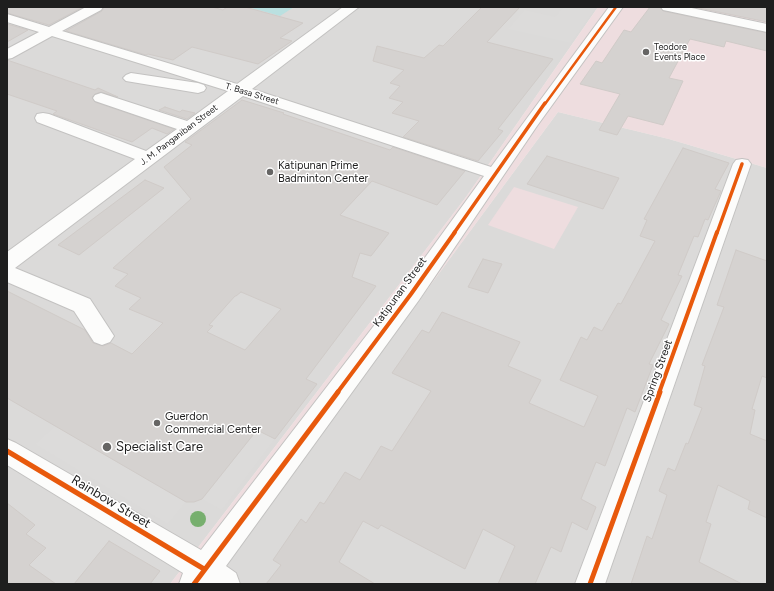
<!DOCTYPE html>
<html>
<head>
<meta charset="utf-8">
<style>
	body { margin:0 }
	#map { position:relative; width:774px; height:591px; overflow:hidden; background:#eceae7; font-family:Figtree,sans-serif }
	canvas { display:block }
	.frame { position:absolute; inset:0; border:8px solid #1e1e1e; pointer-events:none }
</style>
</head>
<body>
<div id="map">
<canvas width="774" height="591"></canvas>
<div class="frame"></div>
</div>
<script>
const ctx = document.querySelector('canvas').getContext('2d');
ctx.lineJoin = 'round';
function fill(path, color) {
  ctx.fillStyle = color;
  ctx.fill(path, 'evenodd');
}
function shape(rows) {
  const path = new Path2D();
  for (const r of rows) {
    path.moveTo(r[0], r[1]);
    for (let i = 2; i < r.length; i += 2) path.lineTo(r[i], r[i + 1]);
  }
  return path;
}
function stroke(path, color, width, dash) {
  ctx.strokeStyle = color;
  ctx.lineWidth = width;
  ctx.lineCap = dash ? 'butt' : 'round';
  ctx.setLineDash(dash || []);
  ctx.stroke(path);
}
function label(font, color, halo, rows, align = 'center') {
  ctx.font = font + ' Figtree,sans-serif';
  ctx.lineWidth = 3;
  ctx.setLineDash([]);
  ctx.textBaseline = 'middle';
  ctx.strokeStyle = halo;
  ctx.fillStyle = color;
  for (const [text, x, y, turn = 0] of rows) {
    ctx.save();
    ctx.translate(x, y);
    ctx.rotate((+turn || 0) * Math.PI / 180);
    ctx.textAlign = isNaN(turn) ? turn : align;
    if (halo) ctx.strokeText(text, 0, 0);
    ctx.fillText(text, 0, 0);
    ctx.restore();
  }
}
const residential = shape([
	[7,7,598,7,466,197,170,584,7,584],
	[558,112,669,139,767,168,767,584,210,584]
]);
const commercial = shape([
	[598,7,767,7,767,168,669,139,558,112,210,584,170,584,466,197],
	[514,187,578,207,554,249,488,225]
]);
const parking = shape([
	[563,7,597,7,571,43,508,29,524,10,555,17],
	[55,426,186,502,168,524,35,444],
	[257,430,275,439,222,510,202,499]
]);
const water = shape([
	[248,7,294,7,280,16]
]);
const building = shape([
	[7,7,83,7,49,25,7,13,7,7],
	[104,7,212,7,223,10,227,7,245,7,303,23,280,38,292,41,258,64,192,47,173,60,148,54,146,55,66,31,102,11,104,7],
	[482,7,520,7,487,42,553,59,498,129,503,131,478,161,403,137,419,121,392,113,403,102,389,98,400,86,390,83,404,70,373,61,377,46,424,58,439,45,443,46,482,7],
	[650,7,660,7,663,11,767,33,767,51,726,41,724,47,690,39,669,78,683,81,663,125,628,116,617,135,599,130,620,94,580,84,596,61,602,63,624,30,631,32,650,7],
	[694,7,767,7,767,22,694,7],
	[7,24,28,30,7,42,7,24],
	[7,60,95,90,98,88,118,97,101,92,95,94,92,97,95,102,174,129,167,134,152,128,132,142,53,114,57,111,7,94,7,60],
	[242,100,284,113,283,114,390,150,393,147,465,171,437,205,372,181,340,215,389,233,371,256,360,253,352,277,376,286,306,379,317,384,275,439,257,430,202,499,194,502,186,502,7,398,7,291,85,330,93,343,103,346,111,343,132,354,163,323,129,309,141,298,115,286,128,274,113,268,191,199,164,167,192,145,185,142,242,100],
	[241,292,281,309,245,350,207,332,213,326,209,325,235,296,236,296,241,292],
	[165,107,180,112,182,110,195,113,187,119,159,110,165,107],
	[683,148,729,163,715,189,721,191,708,220,705,219,698,237,694,236,678,275,682,276,661,320,669,324,649,364,653,365,635,412,627,408,605,466,596,462,581,499,596,507,587,530,572,522,561,552,551,547,535,584,498,584,515,546,483,529,465,569,381,525,378,529,363,521,339,562,375,584,266,584,281,565,273,560,301,519,306,523,320,502,324,504,345,472,360,480,381,446,392,451,431,391,392,373,422,330,429,333,442,312,520,342,508,366,541,380,529,403,584,427,598,396,560,380,581,337,587,340,594,327,602,331,618,303,621,304,655,241,640,236,647,220,644,219,683,148],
	[547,156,619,178,603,209,527,184,547,156],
	[145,180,164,188,79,255,58,245,145,180],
	[736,250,767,261,767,378,762,376,752,409,755,410,750,434,767,441,767,518,748,509,750,501,718,485,706,522,711,524,699,562,742,584,631,584,647,536,652,539,667,495,659,491,668,468,675,471,686,443,688,444,702,408,694,405,705,366,702,365,724,307,717,305,736,250],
	[483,259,502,264,488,293,468,287,483,259],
	[7,503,35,525,26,534,46,548,29,565,56,584,7,584,7,503],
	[109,541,160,571,150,584,74,584,109,541]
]);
const minor = shape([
	[86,7,103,7,101,10,62,31,237,84,343,7,359,7,252,89,491,167,609,7,623,7,537,126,419,300,226,566,236,573,240,584,179,584,183,573,7,465,7,439,16,443,201,550,403,288,484,176,243,96,15,268,90,299,114,336,110,342,102,345,94,342,74,311,7,282,7,252,135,159,37,122,35,118,37,114,43,113,49,114,146,151,177,129,95,101,93,98,95,95,101,93,107,95,187,121,228,91,52,36,12,58,7,59,7,49,39,32,7,22,7,14,49,27,86,7],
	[661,7,687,7,767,24,767,32,668,11,663,10,661,7],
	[131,73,198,83,204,85,206,88,204,91,198,93,126,81,123,78,126,75,131,73],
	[742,159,748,160,751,164,605,584,575,584,733,164,736,160,742,159]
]);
const cyclewayFar3 = shape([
	[545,104,616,7]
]);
const cyclewayFar2 = shape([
	[454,233,545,103],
	[717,233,742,164]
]);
const cyclewayFar1 = shape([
	[337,393,411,294,455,232],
	[659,393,717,232]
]);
const cycleway = shape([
	[7,451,204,569],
	[194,584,338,392],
	[590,584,660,392]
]);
const trees = [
	[198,519]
];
const markers = [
	[646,52,4,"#666564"],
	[270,172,4,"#666564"],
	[157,423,4,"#666564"],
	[107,447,5,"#666564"]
];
const farPoinames = [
	["Teodore",654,47],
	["Events Place",654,57]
];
const farStreetnames = [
	["T. Basa Street",252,94,17],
	["J. M. Panganiban Street",179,135,-37]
];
const poiNames = [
	["Katipunan Prime",278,166],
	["Badminton Center",278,179],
	["Guerdon",165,417],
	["Commercial Center",165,430]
];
const streetNames = [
	["Katipunan Street",400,292,-54],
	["Spring Street",658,371,-70]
];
const nearPoinames = [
	["Specialist Care",116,447]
];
const nearStreetnames = [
	["Rainbow Street",111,502,31]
];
fill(residential, '#dbdad9');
fill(commercial, '#eedddf');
fill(parking, '#dcdbda');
fill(water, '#bae0e0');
fill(building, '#d5d2d0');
stroke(building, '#d0cbc8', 1);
stroke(minor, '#c3c2c1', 2);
fill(minor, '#fcfcfb');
stroke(cyclewayFar3, '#e8590c', 2.5);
stroke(cyclewayFar2, '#e8590c', 3.5);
stroke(cyclewayFar1, '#e8590c', 4);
stroke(cycleway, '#e8590c', 5);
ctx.fillStyle = '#77af6e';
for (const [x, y] of trees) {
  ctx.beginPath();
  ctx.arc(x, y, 8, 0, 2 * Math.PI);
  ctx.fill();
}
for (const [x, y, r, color] of markers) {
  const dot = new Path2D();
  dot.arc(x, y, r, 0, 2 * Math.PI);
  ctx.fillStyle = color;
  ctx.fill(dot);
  stroke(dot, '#fff', 1.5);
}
label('9px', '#1e1e1e', '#fff', farPoinames, 'left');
label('9px', '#1e1e1e', '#fff', farStreetnames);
label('11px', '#1e1e1e', '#fff', poiNames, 'left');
label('11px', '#1e1e1e', '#fff', streetNames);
label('13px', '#1e1e1e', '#fff', nearPoinames, 'left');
label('13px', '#1e1e1e', '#fff', nearStreetnames);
</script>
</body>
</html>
